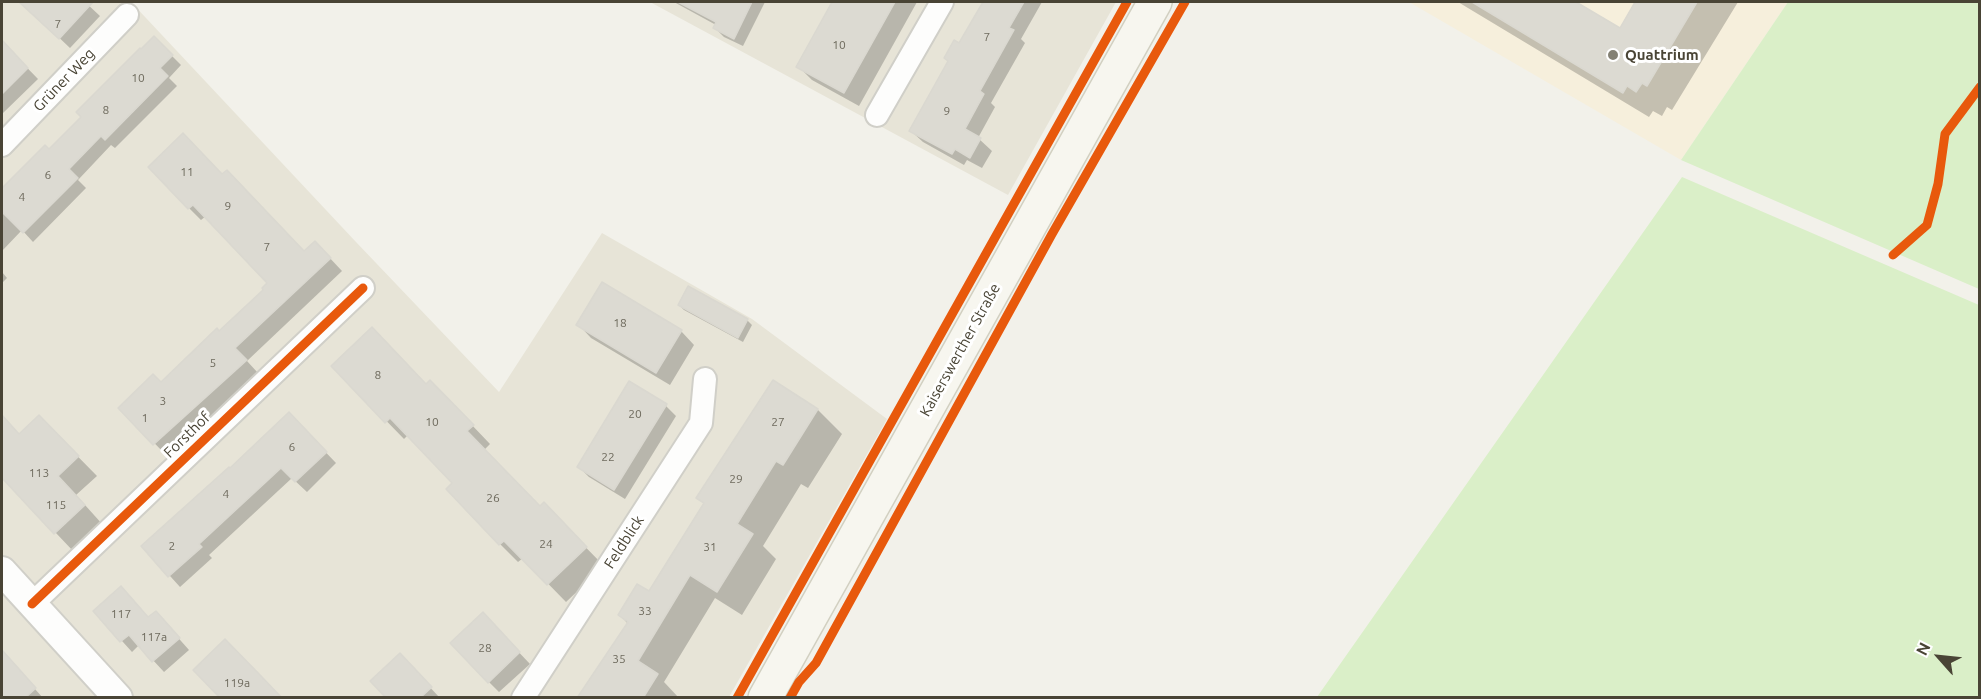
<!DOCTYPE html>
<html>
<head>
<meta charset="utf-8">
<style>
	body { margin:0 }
	#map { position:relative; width:1981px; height:699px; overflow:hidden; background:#f2f1ea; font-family:Ubuntu,sans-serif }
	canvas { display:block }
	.frame { position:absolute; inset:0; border:3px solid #494435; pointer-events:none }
	.north { position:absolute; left:1909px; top:627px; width:60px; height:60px; -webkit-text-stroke:4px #fff; paint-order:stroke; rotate:297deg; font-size:16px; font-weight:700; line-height:24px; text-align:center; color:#494435 }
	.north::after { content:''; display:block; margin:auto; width:21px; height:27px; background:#494435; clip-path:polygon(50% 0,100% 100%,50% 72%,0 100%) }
</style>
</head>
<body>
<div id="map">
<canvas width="1981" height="699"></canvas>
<div class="frame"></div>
<div class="north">N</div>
</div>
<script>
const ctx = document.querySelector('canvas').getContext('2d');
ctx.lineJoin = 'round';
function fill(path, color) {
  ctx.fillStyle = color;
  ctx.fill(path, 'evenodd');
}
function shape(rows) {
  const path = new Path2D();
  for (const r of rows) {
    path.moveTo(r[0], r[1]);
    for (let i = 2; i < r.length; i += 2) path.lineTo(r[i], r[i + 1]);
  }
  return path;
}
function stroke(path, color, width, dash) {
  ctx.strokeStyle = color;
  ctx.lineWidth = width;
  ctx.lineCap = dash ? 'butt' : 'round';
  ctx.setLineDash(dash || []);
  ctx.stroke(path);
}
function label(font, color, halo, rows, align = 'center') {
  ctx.font = font + ' Ubuntu,sans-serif';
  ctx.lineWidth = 6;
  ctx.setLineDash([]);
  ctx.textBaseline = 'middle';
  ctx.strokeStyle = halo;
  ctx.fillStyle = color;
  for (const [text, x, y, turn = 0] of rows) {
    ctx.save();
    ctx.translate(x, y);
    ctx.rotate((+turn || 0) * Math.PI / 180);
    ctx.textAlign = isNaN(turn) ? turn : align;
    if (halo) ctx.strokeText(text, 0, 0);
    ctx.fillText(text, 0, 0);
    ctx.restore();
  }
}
const residential = shape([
	[2,2,131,2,356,242,499,392,602,233,752,319,887,419,729,697,2,697],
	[650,2,1116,2,1008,195]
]);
const commercial = shape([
	[1409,2,1788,2,1681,160]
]);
const green = shape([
	[1788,2,1979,2,1979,289,1681,160],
	[1682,177,1979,305,1979,697,1317,697]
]);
const shadow = shape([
	[36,2,85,2,100,16,70,48,29,9],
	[674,2,765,2,743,46,724,37,715,28,716,25],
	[834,2,917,2,859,106,812,80,798,66],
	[984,2,1042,2,1021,39,1025,43,991,103,995,107,978,138,992,151,982,168,967,160,964,165,923,142,911,131],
	[1458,2,1573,2,1620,30,1637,2,1738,2,1672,110,1667,107,1662,116,1653,111,1649,117],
	[154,38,181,65,169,78,177,86,115,148,111,145,78,180,86,188,33,242,22,230,2,251,2,191,45,147,49,151],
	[2,42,38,79,2,114],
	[222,176,304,253,327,255,342,271,247,361,258,373,167,456,120,408,161,384,220,333,265,290,269,283,206,216,201,220,189,208],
	[2,272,7,278,2,283],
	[679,305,747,320,752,325,743,342,684,310],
	[578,324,681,331,694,345,670,385,591,338],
	[333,366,426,386,448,400,490,444,484,450,540,508,561,522,604,566,566,602,523,558,518,562,500,544,448,490,454,483,408,435,404,439],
	[773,382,818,410,842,434,808,488,801,484,763,546,776,559,742,615,715,598,664,682,679,698,580,698,628,624,620,615,649,594,705,504,698,498],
	[666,406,676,416,625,499,589,477,579,467],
	[289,414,336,463,307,492,292,478,209,555,212,558,180,587,143,546,230,470],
	[2,416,20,435,39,417,97,476,76,495,103,525,74,552,2,476],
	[95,611,149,619,166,624,189,650,164,672,139,645,132,652],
	[493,625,530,664,499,692,489,682],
	[2,652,43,698,2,698],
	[410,666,440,698,388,698]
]);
const building = shape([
	[19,2,93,2,59,39,19,2],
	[678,2,752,2,734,39,713,28,716,22,678,2],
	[832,2,895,2,844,93,796,67,832,2],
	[983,2,1024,2,1009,28,1014,30,980,91,984,94,965,129,981,138,970,158,955,149,952,154,909,131,948,61,944,58,954,40,959,43,983,2],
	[1472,2,1576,2,1620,28,1635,2,1697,2,1647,86,1642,83,1636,92,1627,86,1623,93,1472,2],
	[154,36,173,55,160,68,168,76,105,140,101,136,69,169,78,178,23,233,2,212,2,188,45,145,49,149,81,117,76,112,140,48,141,49,154,36],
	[2,40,28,68,2,94,2,40],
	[183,133,222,174,227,170,304,251,315,241,331,258,235,348,247,360,153,445,118,408,153,374,161,382,217,328,219,331,263,290,262,288,267,283,193,205,188,209,148,167,183,133],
	[602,282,682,330,656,373,576,325,602,282],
	[688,286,748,319,738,338,678,305,688,286],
	[372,327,426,384,430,380,474,425,467,431,540,506,544,502,587,547,547,585,504,541,499,545,446,489,452,483,390,418,385,423,331,366,372,327],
	[773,380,818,409,783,465,776,461,737,524,753,534,717,592,690,575,638,661,658,674,643,698,577,698,628,622,618,615,637,584,649,591,704,503,696,498,773,380],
	[629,381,667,404,614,490,577,467,629,381],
	[289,412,327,452,295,482,281,468,199,544,202,547,168,577,141,546,229,467,230,468,289,412],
	[2,415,19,434,39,415,79,456,58,476,85,505,54,534,2,478,2,415],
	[121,586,148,617,156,611,180,638,152,662,129,635,120,642,93,611,121,586],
	[483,612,520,652,488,683,450,643,483,612],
	[225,639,262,677,282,698,220,698,193,670,225,639],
	[2,650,36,688,25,698,2,698,2,650],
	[400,653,432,687,420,698,386,698,370,681,400,653]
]);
const minor = shape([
	[877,115,942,2],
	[2,145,127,15],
	[32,604,363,288],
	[523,698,701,423,705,379]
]);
const tertiary = shape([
	[2,571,118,698]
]);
const secondary = shape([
	[765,698,1155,2]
]);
const cycleway = shape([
	[1893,255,1927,225,1938,184,1945,134,1980,87],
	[32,604,363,288],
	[737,698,1127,2],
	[790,698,799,682,816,663,1052,234,1185,2]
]);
const markers = [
	[1613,55,6,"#848174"]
];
const numberNames = [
	["7",58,24],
	["7",987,37],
	["10",839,45],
	["10",138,78],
	["8",106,110],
	["9",947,111],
	["11",187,172],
	["6",48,175],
	["4",22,197],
	["9",228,206],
	["7",267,247],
	["18",620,323],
	["5",213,363],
	["8",378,375],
	["3",163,401],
	["20",635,414],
	["1",145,418],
	["10",432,422],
	["27",778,422],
	["6",292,447],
	["22",608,457],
	["113",39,473],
	["29",736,479],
	["4",226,494],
	["26",493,498],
	["115",56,505],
	["24",546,544],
	["2",172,546],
	["31",710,547],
	["33",645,611],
	["117",121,614],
	["117a",154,637],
	["28",485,648],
	["35",619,659],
	["119a",237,683]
];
const poiNames = [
	["Quattrium",1625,55]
];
const streetNames = [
	["Grüner Weg",64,80,-46],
	["Kaiserswerther Straße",960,350,-61],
	["Forsthof",187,435,-44],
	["Feldblick",624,542,-57]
];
fill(residential, '#e7e4d7');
fill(commercial, '#f6efdc');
fill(green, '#daefc8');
fill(shadow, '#0003');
fill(building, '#dcdad2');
stroke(building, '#dad8d0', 1.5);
stroke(minor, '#d0cfc8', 26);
stroke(tertiary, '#d0cfc8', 32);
stroke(secondary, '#d2d0c1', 36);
stroke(minor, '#fdfdfc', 22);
stroke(tertiary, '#fdfdfc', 28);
stroke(secondary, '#f7f6ef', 33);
stroke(cycleway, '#e8590c', 9);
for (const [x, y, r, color] of markers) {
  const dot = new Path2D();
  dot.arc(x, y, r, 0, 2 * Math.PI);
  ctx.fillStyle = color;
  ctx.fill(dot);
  stroke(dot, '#fff', 2);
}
label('12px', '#6e6a5d', null, numberNames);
label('bold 15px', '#494435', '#fff', poiNames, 'left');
label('15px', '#494435', '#fff', streetNames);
</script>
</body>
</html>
